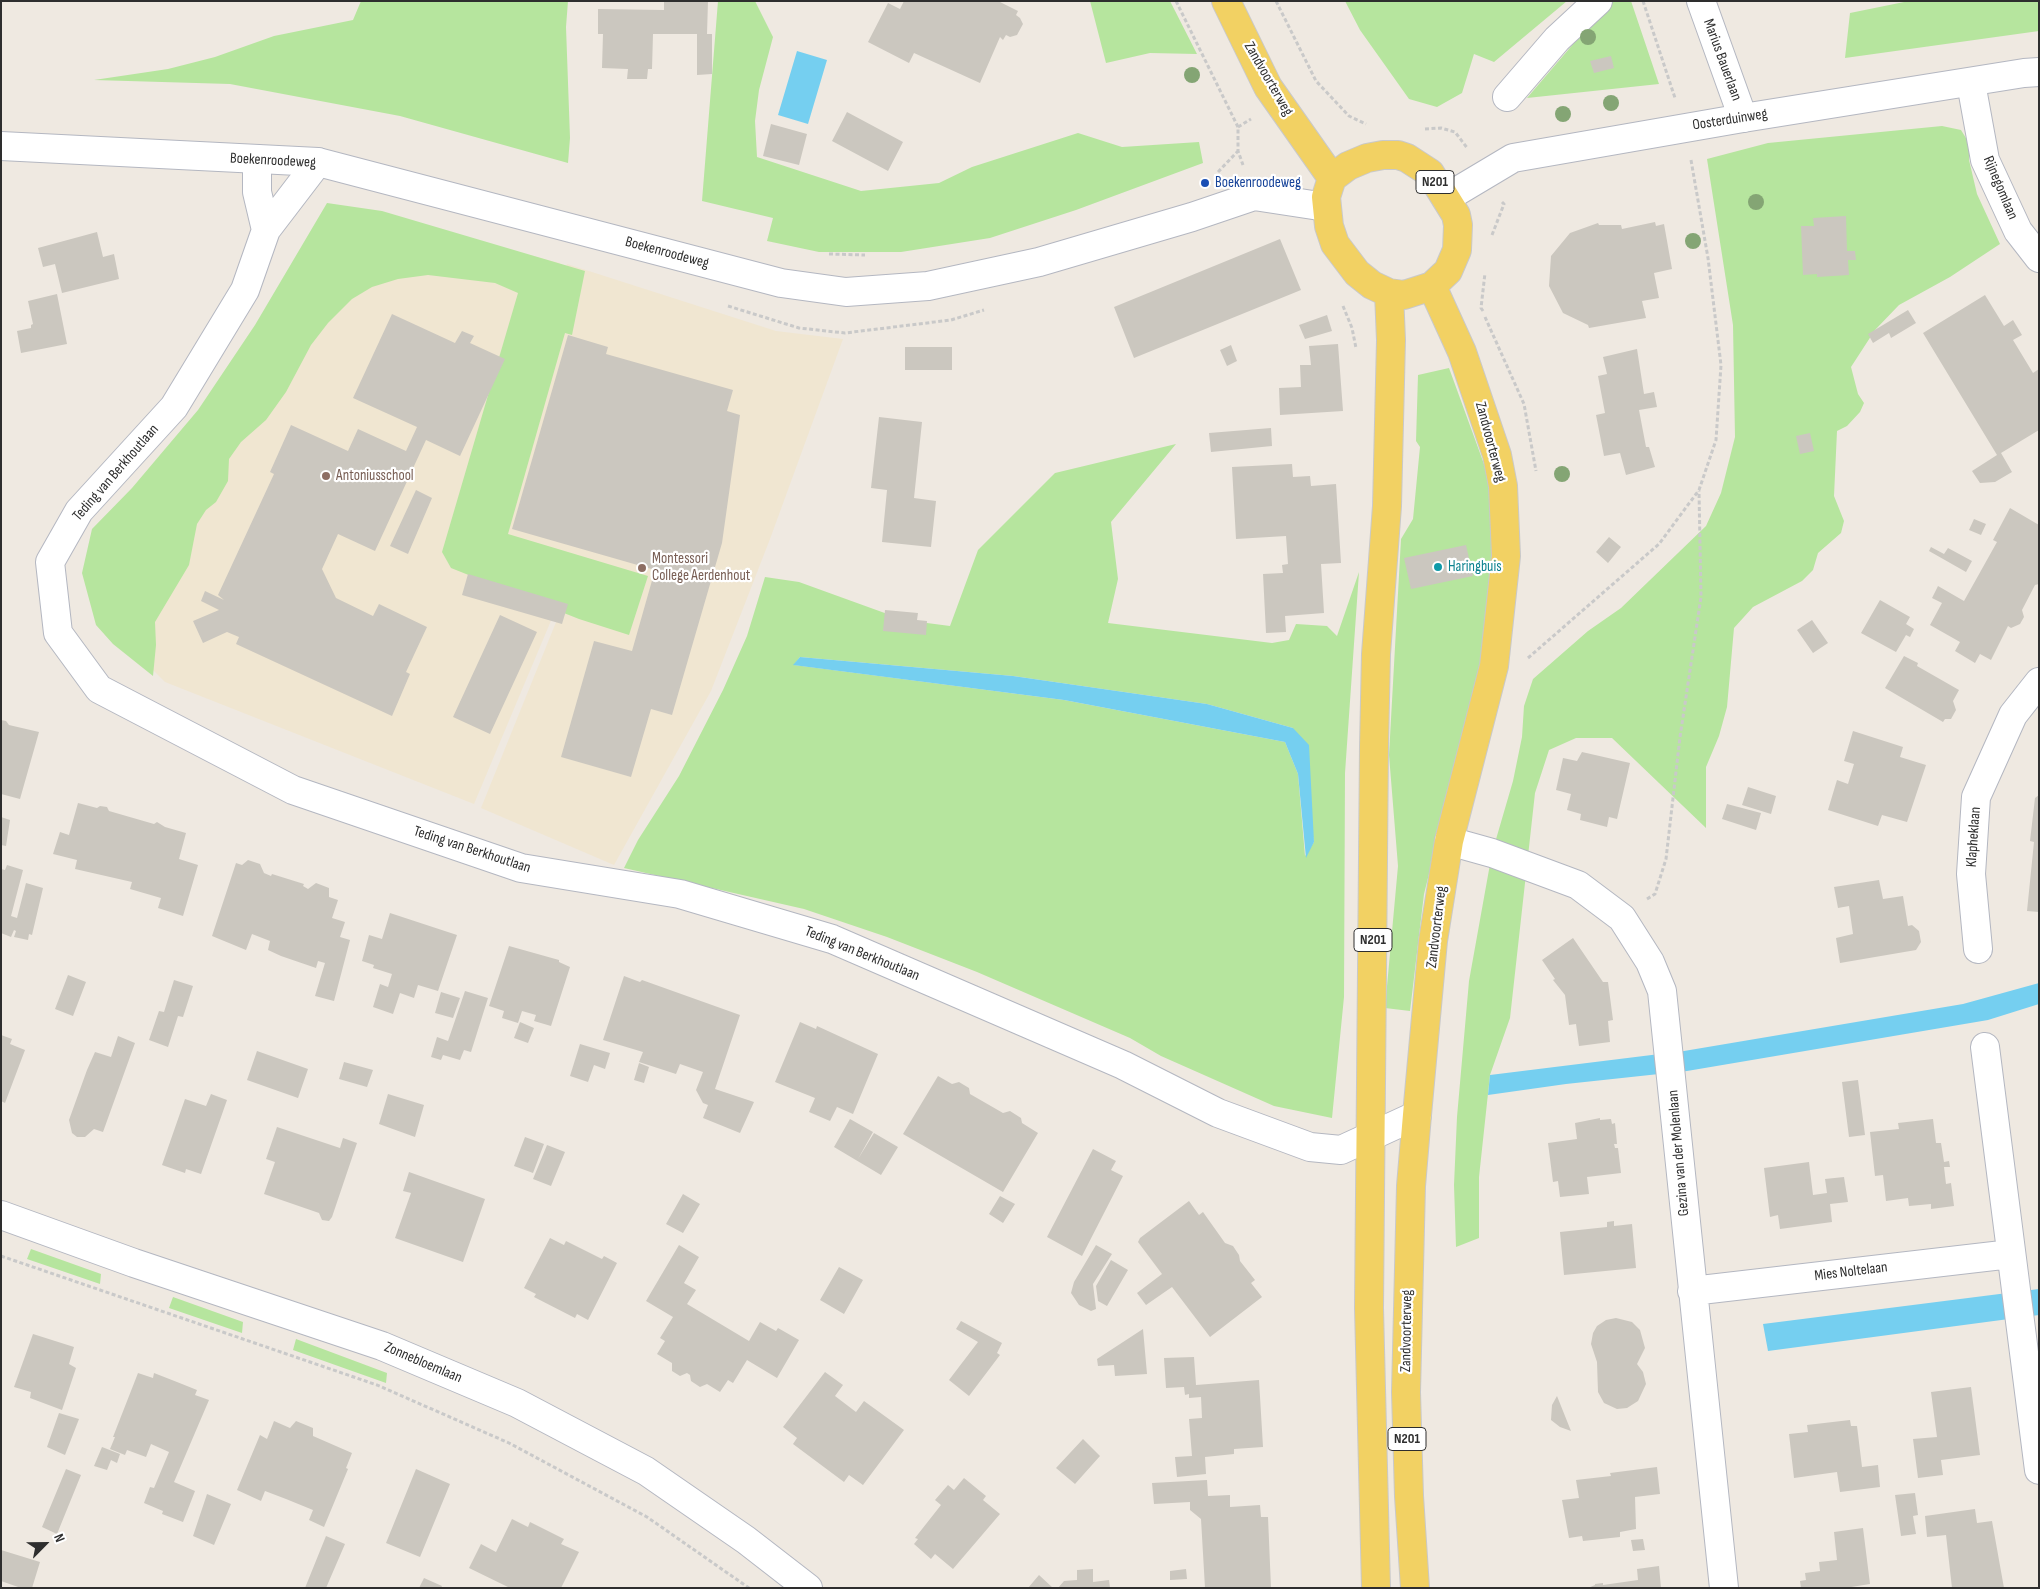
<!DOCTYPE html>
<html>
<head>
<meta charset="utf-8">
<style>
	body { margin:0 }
	#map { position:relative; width:2040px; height:1589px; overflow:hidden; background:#efe9e1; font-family:"Sofia Sans Condensed",sans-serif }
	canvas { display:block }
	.frame { position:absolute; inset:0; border:2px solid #2e2e2e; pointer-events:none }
	.north { position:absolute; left:20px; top:1519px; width:50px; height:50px; -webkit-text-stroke:4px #fff; paint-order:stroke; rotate:67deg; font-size:14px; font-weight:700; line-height:20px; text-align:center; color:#2e2e2e }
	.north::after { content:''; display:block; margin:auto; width:18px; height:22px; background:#2e2e2e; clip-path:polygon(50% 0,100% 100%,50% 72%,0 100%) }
</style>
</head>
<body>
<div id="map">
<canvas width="2040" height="1589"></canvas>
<div class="frame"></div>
<div class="north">N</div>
</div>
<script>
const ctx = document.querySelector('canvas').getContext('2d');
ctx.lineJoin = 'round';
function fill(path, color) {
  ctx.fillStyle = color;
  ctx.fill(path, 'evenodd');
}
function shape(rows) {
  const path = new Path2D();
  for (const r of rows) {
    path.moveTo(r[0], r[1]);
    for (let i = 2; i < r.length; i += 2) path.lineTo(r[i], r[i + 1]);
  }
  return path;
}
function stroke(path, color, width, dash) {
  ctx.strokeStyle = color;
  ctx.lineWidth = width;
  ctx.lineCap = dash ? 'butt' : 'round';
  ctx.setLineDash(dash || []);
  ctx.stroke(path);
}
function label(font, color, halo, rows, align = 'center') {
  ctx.font = font + ' "Sofia Sans Condensed",sans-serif';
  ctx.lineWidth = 4.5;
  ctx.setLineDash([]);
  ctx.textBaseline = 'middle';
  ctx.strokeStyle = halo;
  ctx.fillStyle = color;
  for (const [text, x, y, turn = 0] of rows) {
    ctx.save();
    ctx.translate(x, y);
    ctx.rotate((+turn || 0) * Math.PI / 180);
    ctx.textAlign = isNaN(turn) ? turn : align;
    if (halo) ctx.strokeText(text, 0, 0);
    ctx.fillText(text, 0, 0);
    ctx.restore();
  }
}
const education = shape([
	[341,208,560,263,474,546,563,592,474,804,165,682,114,631,211,417],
	[567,264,776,331,843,339,770,539,711,691,614,865,481,808,569,590,482,546]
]);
const green = shape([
	[361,1,568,1,566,27,570,138,568,163,400,116,230,84,94,80,168,69,215,57,274,36,353,20],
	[718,1,755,1,773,37,759,90,755,121,757,157,861,191,939,183,972,167,1078,133,1122,147,1199,142,1203,163,1076,210,990,238,901,252,819,252,767,241,773,218,702,201],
	[1090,1,1170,1,1197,54,1150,53,1106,63],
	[1345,1,1567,1,1494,62,1474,54,1462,93,1437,107,1409,99,1360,30],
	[1610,1,1631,1,1659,84,1527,98],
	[1909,1,2039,1,2039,31,1845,58,1850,13],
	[1942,126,1961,130,1969,143,1969,160,1977,194,2000,244,1950,277,1899,305,1875,330,1851,367,1858,394,1864,403,1860,412,1847,426,1837,431,1834,496,1844,521,1841,533,1818,553,1813,570,1802,581,1753,607,1734,628,1727,707,1719,736,1706,767,1706,828,1612,738,1576,738,1549,750,1535,793,1510,1018,1490,1075,1479,1177,1479,1238,1456,1247,1454,1185,1457,1117,1469,981,1492,853,1513,781,1522,737,1524,706,1533,679,1588,631,1621,608,1706,526,1721,493,1735,437,1733,325,1707,159,1768,143],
	[327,203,382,211,585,271,572,335,565,333,508,534,648,576,629,635,579,619,451,568,442,552,518,293,495,283,428,275,398,279,372,287,352,299,328,323,311,345,286,392,266,420,241,442,229,459,228,481,216,502,206,510,197,524,189,565,155,622,156,645,153,676,113,644,96,625,82,573,92,529,132,488,198,410,255,325],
	[1449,368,1492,486,1494,517,1490,630,1424,894,1410,1011,1385,1008,1398,866,1389,755,1401,539,1413,519,1420,447,1416,441,1418,375],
	[1176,444,1111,522,1118,579,1108,623,1272,643,1289,640,1296,624,1327,626,1337,636,1359,572,1345,773,1344,997,1332,1118,1274,1106,1161,1056,1130,1038,977,972,887,937,804,909,624,868,638,840,679,776,723,690,747,636,765,577,799,582,904,620,950,626,978,550,1055,473],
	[800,657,1013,676,1207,704,1293,728,1314,842,1305,856,1298,774,1285,742,1064,700,794,665],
	[31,1249,101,1274,100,1284,27,1259],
	[173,1297,243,1322,242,1333,169,1308],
	[296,1339,387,1373,386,1383,293,1350]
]);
const water = shape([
	[797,51,827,60,808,124,778,115],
	[800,657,1013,676,1207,704,1293,728,1309,745,1314,842,1306,858,1298,774,1285,742,1064,700,793,665],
	[2039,983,2039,1004,1988,1020,1687,1071,1566,1084,1488,1095,1490,1075,1684,1051,1963,1004],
	[2039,1289,2039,1315,1768,1351,1763,1324]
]);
const building = shape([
	[664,1,708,1,707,34,712,34,712,74,697,75,697,34,653,34,652,69,648,69,647,79,627,79,628,69,602,68,603,34,598,34,598,9,664,10],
	[904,1,998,1,1018,11,1016,15,1020,18,1023,24,1017,35,1010,37,1006,35,1003,40,1000,37,980,83,914,53,909,63,868,42,888,3,900,9],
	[1611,56,1614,68,1594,73,1590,61],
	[847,112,903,142,888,171,832,141],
	[771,124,807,134,799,165,763,156],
	[1846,216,1847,251,1855,251,1856,260,1848,260,1849,275,1817,277,1817,274,1803,275,1801,226,1814,226,1813,218],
	[1655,222,1656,226,1664,224,1672,269,1654,273,1659,298,1642,301,1646,318,1589,328,1588,325,1563,313,1549,286,1551,256,1570,233,1598,223,1599,225,1621,225,1622,229],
	[97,232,103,257,114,254,119,279,62,293,55,264,43,267,38,248],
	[1280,239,1301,290,1134,358,1114,307],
	[57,294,67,344,21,353,17,331,31,328,31,325,33,324,28,301],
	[1985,295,2004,326,2013,320,2022,335,2013,340,2033,373,2039,369,2039,430,2001,453,2012,472,1995,482,1980,483,1972,471,1997,455,1923,333],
	[1908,310,1916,323,1891,338,1889,333,1873,343,1868,334],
	[392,314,455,343,462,331,474,336,470,343,505,359,460,456,426,440,375,551,338,534,322,569,336,598,373,616,379,604,427,627,406,672,410,674,392,716,236,644,239,637,227,632,203,643,193,621,219,610,201,601,205,591,224,600,218,595,274,474,270,472,291,425,348,451,358,429,406,451,417,427,353,398],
	[1327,315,1332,331,1305,339,1299,325],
	[568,335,608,347,606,354,733,390,727,411,740,415,722,543,672,715,651,709,631,777,561,757,594,641,632,651,655,570,512,529],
	[1338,344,1343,411,1280,415,1279,388,1301,387,1300,365,1311,365,1309,346],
	[1231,345,1237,361,1227,366,1220,350],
	[905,347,952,347,952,370,905,370],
	[1637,349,1644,394,1654,392,1657,407,1639,410,1646,447,1649,447,1655,467,1626,475,1620,453,1604,456,1596,415,1605,413,1598,376,1607,374,1603,357],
	[879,417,922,422,914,498,936,501,931,547,882,542,887,490,871,488],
	[1271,428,1272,446,1211,452,1209,433],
	[1810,433,1814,451,1800,454,1796,436],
	[1292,464,1293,477,1310,476,1311,486,1336,484,1341,563,1321,564,1324,613,1285,616,1286,632,1266,633,1263,574,1283,573,1282,565,1288,564,1286,536,1236,539,1232,467],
	[416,490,432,498,408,554,390,546],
	[2010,508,2039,525,2039,584,2035,585,2022,610,2024,617,2020,624,2011,628,2008,626,1991,660,1980,654,1975,663,1955,651,1960,642,1930,625,1942,603,1932,598,1938,586,1964,601,1997,542,1993,540],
	[1974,519,1986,524,1981,535,1969,530],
	[1609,537,1621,547,1608,563,1596,552],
	[1466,545,1473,576,1411,589,1404,558],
	[1931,547,1944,554,1948,548,1972,561,1966,572,1929,551],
	[468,574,568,604,562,624,462,595],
	[1880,600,1910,617,1906,624,1914,629,1910,637,1906,635,1896,652,1861,633],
	[885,610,918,613,917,620,927,621,926,635,883,631],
	[500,615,537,632,490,734,453,717],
	[1812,620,1828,643,1813,653,1797,630],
	[1904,656,1918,663,1917,666,1959,690,1953,701,1956,710,1951,719,1945,719,1943,722,1885,688],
	[1,720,6,721,9,725,39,732,20,799,1,794],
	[1853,731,1903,747,1900,757,1926,765,1907,822,1882,815,1878,826,1828,810,1837,780,1848,784,1854,764,1844,761],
	[1582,752,1630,763,1617,819,1609,817,1607,827,1580,820,1581,814,1567,810,1571,794,1556,790,1563,758,1577,761],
	[1748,787,1776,796,1771,814,1742,805],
	[2039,795,2039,912,2027,911,2034,842,2030,841,2035,798],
	[78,803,97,808,100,806,107,807,109,811,154,824,157,822,165,827,186,833,179,859,198,865,183,916,158,908,161,898,130,889,132,882,75,869,77,860,53,854,60,832,69,835],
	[1727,804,1761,813,1756,830,1722,819],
	[1,817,10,820,6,846,1,845],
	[248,860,260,864,264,873,271,876,272,874,304,884,303,886,308,889,316,883,329,888,329,897,338,900,332,918,345,922,340,937,350,940,334,1001,315,996,325,963,318,961,316,968,281,956,268,950,270,941,252,934,246,950,212,936,236,863,242,865],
	[7,865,23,870,11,916,17,918,26,883,43,888,32,935,29,934,28,940,14,937,16,931,14,930,11,937,1,933,1,869,5,870],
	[1879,880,1883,899,1903,896,1908,926,1912,925,1919,931,1921,942,1916,950,1840,963,1836,938,1853,934,1849,906,1838,908,1834,887],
	[390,913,457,935,438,991,418,985,414,998,400,993,393,1014,373,1007,380,984,388,987,392,974,373,968,374,965,362,961,369,935,382,939],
	[1573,938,1603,982,1608,982,1613,1020,1608,1021,1610,1042,1579,1046,1576,1024,1569,1025,1565,995,1553,980,1555,979,1542,960],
	[509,946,559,960,559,962,570,967,551,1026,534,1021,536,1015,522,1011,518,1023,502,1018,504,1011,489,1006],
	[68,975,86,982,73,1016,55,1009],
	[624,976,640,982,642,980,740,1015,715,1089,754,1102,740,1133,703,1118,708,1105,703,1103,696,1090,703,1072,680,1064,676,1074,639,1062,643,1052,603,1040],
	[174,980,193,986,183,1017,178,1016,168,1047,149,1040,159,1011,164,1012],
	[465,991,488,998,471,1052,464,1050,460,1060,443,1055,441,1060,431,1057,437,1037,448,1041],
	[441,992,460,998,453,1018,435,1013],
	[520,1022,534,1028,528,1043,514,1038],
	[800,1022,816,1029,817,1026,878,1054,853,1114,837,1107,830,1121,809,1112,815,1098,775,1082],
	[1,1035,12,1039,10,1044,25,1050,5,1103,1,1101],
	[118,1036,135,1043,103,1132,94,1129,85,1137,77,1137,72,1133,69,1120,87,1070,95,1052,111,1057],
	[580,1044,610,1053,605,1069,594,1065,588,1082,570,1076],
	[257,1051,308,1069,298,1098,247,1080],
	[344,1062,373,1070,367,1087,339,1079],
	[639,1063,649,1067,644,1083,634,1080],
	[938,1076,952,1084,959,1082,969,1088,970,1094,1003,1113,1010,1111,1021,1118,1022,1123,1038,1133,1003,1192,903,1134],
	[1858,1080,1865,1135,1849,1137,1842,1082],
	[211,1094,227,1100,201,1174,186,1169,185,1173,162,1165,185,1099,206,1106],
	[388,1094,424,1105,415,1137,379,1124],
	[1600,1118,1600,1120,1611,1119,1612,1124,1615,1123,1617,1144,1614,1144,1615,1148,1618,1148,1621,1173,1587,1177,1589,1194,1560,1197,1558,1181,1553,1182,1548,1143,1577,1139,1575,1123],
	[850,1119,873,1132,858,1159,874,1133,898,1147,881,1175,834,1147],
	[1933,1119,1936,1143,1941,1143,1944,1162,1949,1161,1950,1167,1944,1167,1946,1184,1951,1183,1954,1206,1931,1209,1931,1204,1909,1206,1908,1198,1886,1201,1883,1175,1875,1176,1870,1132,1899,1129,1898,1123],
	[277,1127,340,1148,343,1138,357,1143,332,1217,329,1221,322,1220,319,1213,264,1194,275,1162,266,1159],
	[525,1137,544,1144,533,1173,514,1166],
	[547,1145,565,1152,551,1186,533,1179],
	[1093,1149,1116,1161,1111,1170,1123,1176,1082,1256,1047,1237],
	[1809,1162,1813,1195,1827,1193,1825,1179,1844,1177,1848,1202,1830,1204,1832,1222,1780,1229,1778,1215,1770,1217,1764,1168],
	[409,1172,485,1199,463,1262,395,1238,411,1193,403,1191],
	[683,1194,700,1204,683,1233,666,1224],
	[1000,1196,1015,1204,1003,1223,989,1214],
	[1189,1201,1199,1215,1203,1212,1225,1243,1233,1246,1239,1255,1240,1261,1255,1280,1251,1283,1262,1297,1210,1337,1172,1287,1146,1305,1137,1293,1162,1274,1138,1242,1140,1238],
	[1614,1221,1614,1226,1632,1224,1636,1268,1564,1275,1560,1232,1607,1227,1607,1222],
	[550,1238,564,1245,566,1241,602,1259,604,1256,617,1263,588,1320,577,1314,575,1318,534,1297,536,1294,524,1288],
	[679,1245,699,1257,684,1283,696,1290,687,1304,749,1341,760,1322,776,1331,778,1328,799,1340,777,1378,747,1360,733,1383,728,1380,720,1392,707,1384,700,1387,691,1381,690,1375,687,1373,680,1376,672,1371,672,1363,657,1354,665,1341,660,1338,673,1317,646,1301],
	[1096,1245,1112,1254,1093,1284,1096,1309,1091,1311,1079,1305,1071,1293,1074,1282],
	[1111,1260,1128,1270,1107,1306,1098,1301,1096,1286],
	[839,1267,863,1280,844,1314,820,1300],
	[1616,1318,1632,1322,1640,1330,1645,1348,1637,1364,1643,1372,1646,1384,1638,1401,1627,1408,1617,1409,1604,1403,1598,1392,1597,1362,1591,1344,1593,1333,1597,1326,1606,1320],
	[961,1321,1002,1343,997,1353,1000,1355,969,1396,949,1380,978,1342,956,1329],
	[1143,1329,1147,1374,1115,1376,1114,1365,1098,1366,1097,1359],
	[33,1334,74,1347,69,1364,76,1368,62,1410,30,1398,31,1392,14,1387],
	[1194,1357,1196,1385,1259,1380,1263,1447,1234,1449,1234,1454,1205,1457,1206,1474,1177,1477,1175,1457,1192,1456,1189,1419,1202,1418,1201,1397,1189,1398,1189,1394,1185,1395,1184,1387,1166,1388,1164,1358],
	[825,1372,843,1385,835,1396,856,1412,864,1401,904,1430,863,1485,849,1475,844,1482,793,1444,797,1438,783,1427],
	[138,1373,153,1378,154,1373,177,1382,197,1390,195,1395,209,1400,174,1482,195,1491,183,1522,162,1514,163,1511,144,1503,150,1487,154,1488,169,1452,151,1444,146,1457,127,1450,125,1455,110,1449,115,1437,113,1437],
	[1971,1387,1980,1455,1941,1460,1943,1475,1918,1478,1913,1439,1937,1437,1931,1392],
	[1557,1396,1571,1431,1560,1427,1551,1420,1552,1405],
	[59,1413,79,1419,65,1455,47,1447],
	[1850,1420,1851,1426,1857,1426,1862,1467,1878,1465,1880,1487,1840,1492,1837,1472,1794,1478,1789,1434,1808,1432,1807,1425],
	[274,1421,290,1428,296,1421,313,1428,313,1436,352,1453,346,1468,348,1469,324,1527,309,1520,313,1510,286,1499,265,1491,261,1501,237,1490,260,1435,267,1439],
	[1083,1439,1100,1456,1075,1484,1056,1468],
	[102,1447,120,1454,117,1463,111,1460,107,1470,94,1466],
	[1657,1467,1660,1494,1635,1497,1636,1529,1620,1532,1620,1537,1583,1541,1582,1536,1569,1538,1562,1500,1579,1498,1576,1480,1611,1476,1610,1473],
	[66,1469,81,1475,57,1534,42,1527],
	[416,1469,450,1484,420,1557,386,1543],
	[964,1478,986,1496,983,1500,1000,1514,953,1569,935,1554,931,1559,914,1544,918,1539,915,1538,941,1505,935,1500,948,1485,954,1490],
	[1207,1480,1208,1496,1230,1495,1230,1507,1260,1505,1261,1517,1268,1517,1271,1588,1205,1588,1201,1519,1190,1510,1190,1502,1154,1504,1152,1483],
	[1915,1493,1918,1515,1913,1516,1916,1534,1901,1536,1895,1495],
	[207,1494,231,1504,214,1545,193,1536],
	[1975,1509,1977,1523,1992,1521,2004,1588,1952,1588,1946,1535,1927,1537,1925,1516],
	[512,1519,528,1527,530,1522,564,1539,561,1544,579,1552,561,1588,510,1588,469,1568,481,1544,496,1552],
	[1863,1528,1870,1584,1845,1588,1801,1588,1800,1581,1806,1580,1805,1573,1820,1571,1819,1562,1837,1560,1834,1532],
	[326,1536,345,1544,326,1588,305,1588],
	[1643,1539,1645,1550,1633,1551,1631,1540],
	[1,1550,40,1562,32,1588,21,1588,1,1581],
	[1659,1566,1661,1588,1588,1588,1595,1585,1595,1584,1603,1583,1603,1585,1638,1580,1637,1569],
	[1093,1569,1093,1582,1109,1580,1110,1588,1058,1588,1064,1581,1077,1580,1077,1570],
	[1186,1569,1187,1579,1170,1580,1170,1571],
	[1039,1575,1053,1588,1028,1588],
	[424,1578,442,1586,441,1588,419,1588]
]);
const path = shape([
	[1176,1,1238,127,1238,151,1243,165],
	[1276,1,1316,81,1349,116,1366,124],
	[1643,1,1675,98],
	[1238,127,1251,119],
	[1425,129,1441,128,1455,132,1468,149],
	[1218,172,1238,151],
	[1492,235,1504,204,1502,202],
	[829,254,865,255],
	[728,306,799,328,845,333,951,320,984,310],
	[1343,306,1352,328,1356,348],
	[1483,311,1481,308,1485,273],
	[1485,317,1524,404,1536,471],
	[1528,658,1659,544,1699,490,1716,440,1721,365,1708,258,1691,160],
	[1647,899,1655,894,1666,859,1680,737,1701,597,1699,491],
	[1,1256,377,1385,509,1443,647,1517,749,1588]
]);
const minor = shape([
	[1701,1,1743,118],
	[1971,83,1985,160,2018,231,2039,258],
	[1507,97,1557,39,1598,1],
	[257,159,257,192,266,230],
	[318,162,266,230,245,290,174,407,79,511,50,562,58,633,99,689,293,790,521,868,680,894,832,939,1123,1065,1218,1113,1310,1147,1341,1150,1417,1115],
	[1449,841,1492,853,1578,885,1622,918,1650,962,1662,991,1724,1588],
	[1978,949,1971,874,1976,797,2013,715,2039,682],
	[1985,1047,2039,1470],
	[1692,1291,2011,1254]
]);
const tertiary = shape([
	[1446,198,1513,158,1743,118,2024,73,2039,72],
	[1,1215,134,1263,382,1346,517,1403,646,1471,746,1540,808,1588]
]);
const secondary = shape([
	[1,146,318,162,781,283,846,292,928,286,1039,262,1192,217,1254,196,1326,207]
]);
const primary = shape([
	[1226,1,1268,87,1332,178],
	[1383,155,1398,155,1407,158,1430,173,1456,215,1458,225,1457,250,1448,271,1432,286,1404,295,1389,293,1372,285,1357,273,1335,244,1329,226,1326,197,1332,178,1348,166,1367,158,1383,155],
	[1376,1588,1369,1308,1374,746,1376,654,1387,506,1391,340,1389,293],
	[1415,1588,1409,1496,1406,1392,1411,1186,1417,1115,1433,941,1449,841,1494,666,1506,556,1503,486,1497,455,1462,352,1432,286]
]);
const trees = [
	[1588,37],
	[1192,75],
	[1611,103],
	[1563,114],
	[1756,202],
	[1693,241],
	[1562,474]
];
const markers = [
	[1205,183,5,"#1a4fb4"],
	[326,476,5,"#8d6e63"],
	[1438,567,5,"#0f9aa8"],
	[642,568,5,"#8d6e63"]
];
const shields = [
	[1435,182,38],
	[1373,940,38],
	[1407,1439,38]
];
const shieldNames = [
	["N201",1435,182],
	["N201",1373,940],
	["N201",1407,1439]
];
const streetNames = [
	["Marius Bauerlaan",1722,60,70],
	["Zandvoorterweg",1268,79,60],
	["Oosterduinweg",1730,120,-9],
	["Boekenroodeweg",273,161,3],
	["Rijnegomlaan",2000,188,67],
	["Boekenroodeweg",667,253,15],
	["Zandvoorterweg",1490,442,75],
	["Teding van Berkhoutlaan",116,473,-49],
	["Klapheklaan",1974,837,-86],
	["Teding van Berkhoutlaan",472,850,18],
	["Zandvoorterweg",1437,927,-83],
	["Teding van Berkhoutlaan",862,954,22],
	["Gezina van der Molenlaan",1679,1153,-95],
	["Mies Noltelaan",1851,1272,-7],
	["Zandvoorterweg",1407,1331,-89],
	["Zonnebloemlaan",423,1363,23]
];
const transitNames = [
	["Boekenroodeweg",1215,183]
];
const educationNames = [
	["Antoniusschool",336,476],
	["Montessori",652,559],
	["College Aerdenhout",652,576]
];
const cultureNames = [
	["Haringbuis",1448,567]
];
fill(education, '#f0e6d1');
fill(green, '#b6e59e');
fill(water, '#75cff0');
fill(building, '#cbc7bf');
stroke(minor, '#b4b7c1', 30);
stroke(tertiary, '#b4b7c1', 30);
stroke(secondary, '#b4b7c1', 30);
stroke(primary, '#c9c9c9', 30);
stroke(path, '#c9c9c9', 3, [4, 2.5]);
stroke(minor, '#fff', 28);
stroke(tertiary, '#fff', 28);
stroke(secondary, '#fff', 28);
stroke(primary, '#f2d163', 28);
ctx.fillStyle = '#84a574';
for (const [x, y] of trees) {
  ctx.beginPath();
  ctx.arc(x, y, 8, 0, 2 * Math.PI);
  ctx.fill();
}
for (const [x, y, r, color] of markers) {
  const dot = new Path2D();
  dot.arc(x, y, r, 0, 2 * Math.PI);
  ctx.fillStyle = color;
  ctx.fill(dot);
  stroke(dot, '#fff', 2);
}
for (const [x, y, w] of shields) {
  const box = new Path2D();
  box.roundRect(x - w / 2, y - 11.5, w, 23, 4);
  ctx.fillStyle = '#fff';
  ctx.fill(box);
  stroke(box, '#2e2e2e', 1);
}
label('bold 14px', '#2e2e2e', null, shieldNames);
label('15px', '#2e2e2e', '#fff', streetNames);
label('15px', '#164399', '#fff', transitNames, 'left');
label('15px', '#785e54', '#fff', educationNames, 'left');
label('15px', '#0d838f', '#fff', cultureNames, 'left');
</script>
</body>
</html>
